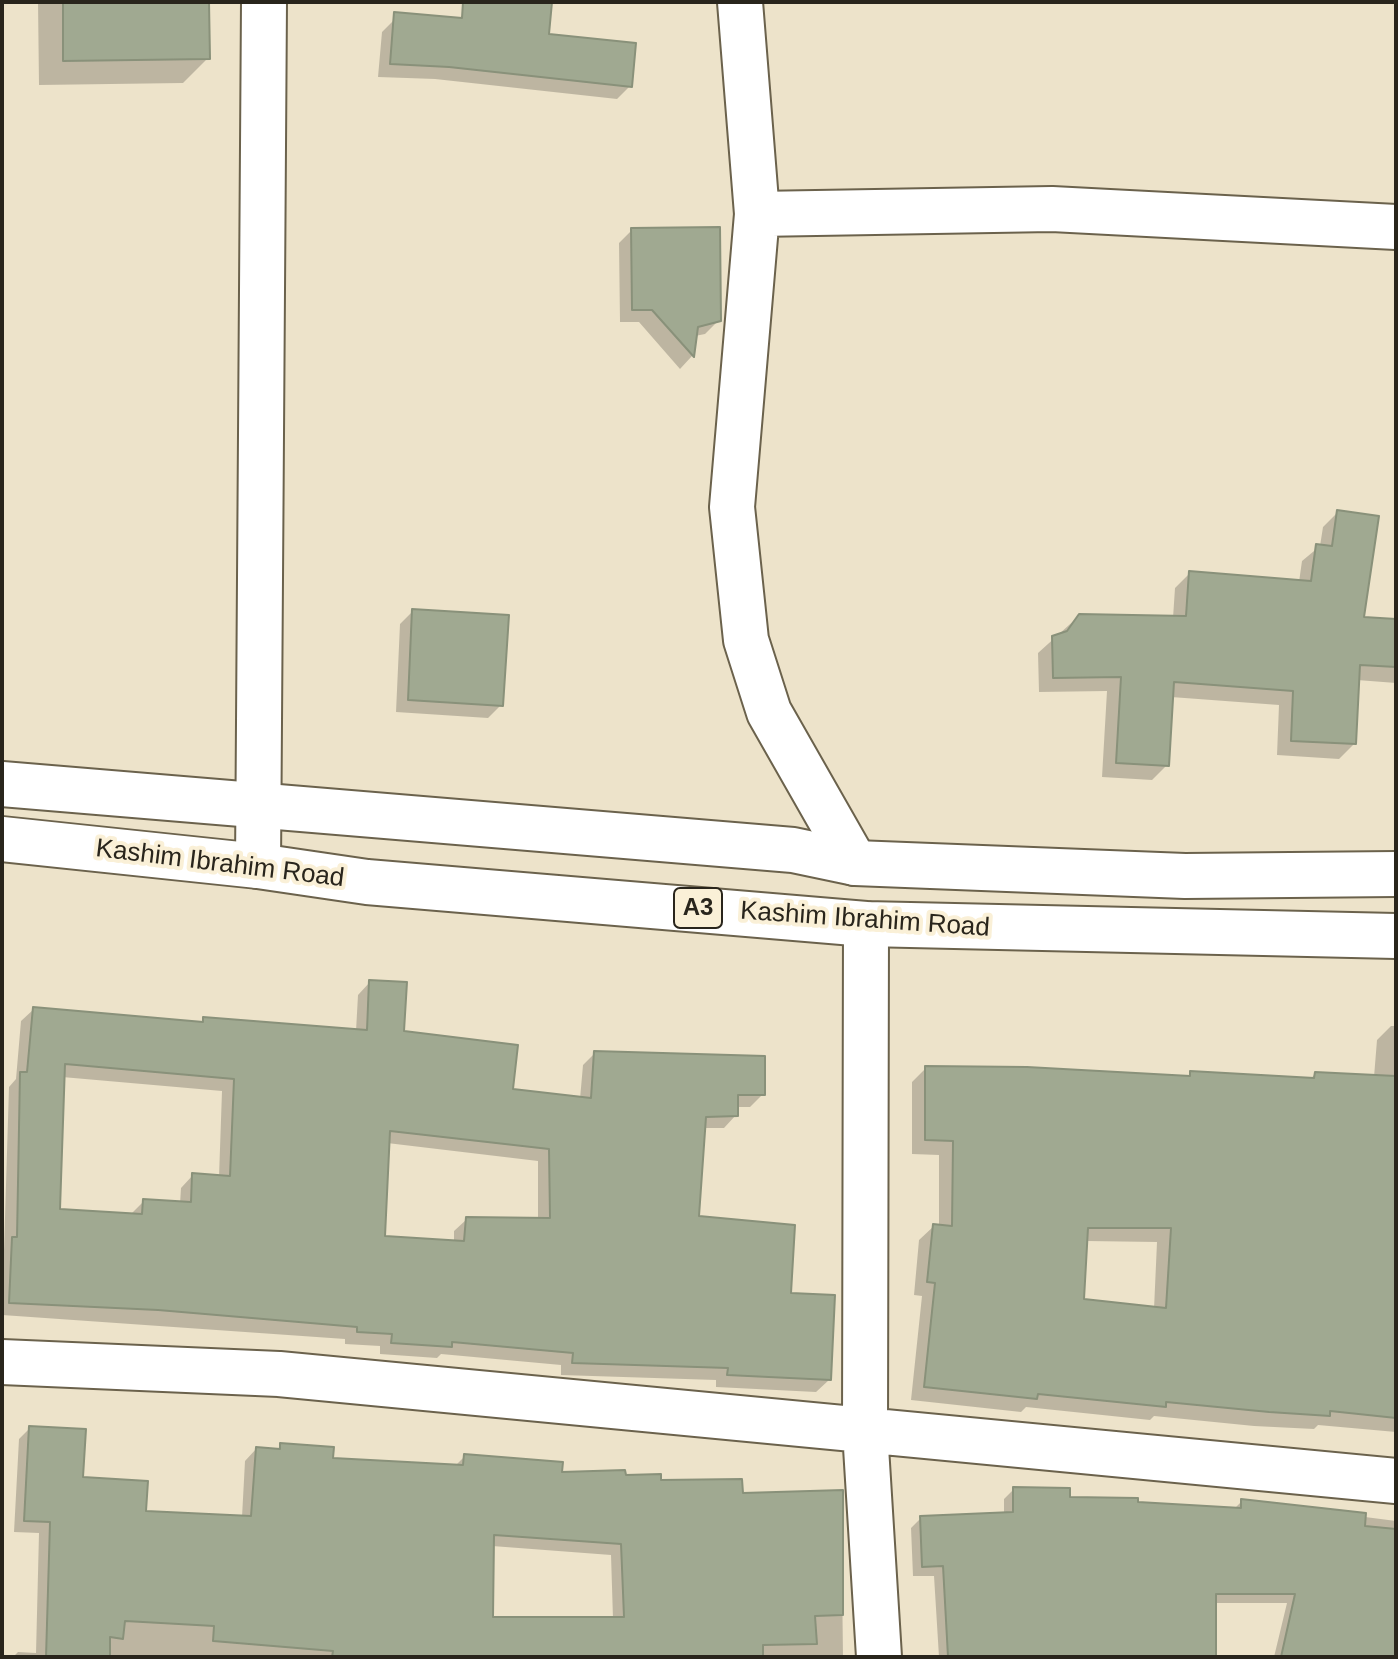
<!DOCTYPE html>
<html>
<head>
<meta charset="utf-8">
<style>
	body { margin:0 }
	#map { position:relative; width:1398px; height:1659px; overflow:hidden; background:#ede3ca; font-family:Arial,sans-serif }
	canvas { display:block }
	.frame { position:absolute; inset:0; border:4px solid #29251c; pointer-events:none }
</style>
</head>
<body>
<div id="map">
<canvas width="1398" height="1659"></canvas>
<div class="frame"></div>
</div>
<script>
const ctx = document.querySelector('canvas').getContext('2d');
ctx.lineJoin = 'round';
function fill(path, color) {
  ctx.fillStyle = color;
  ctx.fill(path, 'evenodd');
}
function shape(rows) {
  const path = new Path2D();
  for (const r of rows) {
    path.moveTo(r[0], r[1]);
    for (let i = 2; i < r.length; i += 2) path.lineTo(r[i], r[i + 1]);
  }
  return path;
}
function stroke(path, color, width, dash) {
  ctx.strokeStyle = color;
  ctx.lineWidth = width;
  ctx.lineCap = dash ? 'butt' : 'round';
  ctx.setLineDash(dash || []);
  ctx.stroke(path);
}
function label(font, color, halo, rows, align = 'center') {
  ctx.font = font + ' Arial,sans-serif';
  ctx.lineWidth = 8;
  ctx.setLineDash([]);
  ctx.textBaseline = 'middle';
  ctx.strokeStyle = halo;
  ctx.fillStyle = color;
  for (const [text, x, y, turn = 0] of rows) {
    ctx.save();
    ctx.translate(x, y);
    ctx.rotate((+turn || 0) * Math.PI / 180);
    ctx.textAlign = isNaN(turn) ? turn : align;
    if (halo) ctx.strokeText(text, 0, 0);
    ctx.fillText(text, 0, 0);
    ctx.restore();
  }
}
const shadow = shape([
	[38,2,207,2,208,58,183,83,39,85],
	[395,19,630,86,617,99,435,79,378,77,382,32],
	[632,230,719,320,705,334,695,336,692,356,680,369,639,322,620,322,619,243],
	[1338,512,1361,619,1396,621,1396,683,1357,680,1354,744,1339,759,1277,755,1279,705,1171,697,1167,765,1152,780,1102,777,1107,691,1039,692,1038,653,1079,616,1173,618,1175,588,1190,573,1299,582,1302,561,1320,546,1323,527],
	[413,611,501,705,488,718,396,712,400,624],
	[370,982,402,1033,511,1091,580,1099,583,1065,595,1053,763,1094,750,1107,736,1107,736,1115,724,1128,703,1128,697,1218,789,1295,829,1380,816,1392,716,1387,716,1380,561,1375,561,1365,441,1354,437,1358,380,1354,380,1346,345,1344,345,1339,2,1315,9,1087,16,1079,21,1021,34,1009,200,1023,204,1019,356,1031,358,995],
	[62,1077,222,1091,219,1177,193,1175,181,1188,180,1204,144,1201,131,1214,58,1211],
	[387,1143,538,1161,538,1220,467,1219,454,1231,454,1242,383,1238],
	[1391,1026,1396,1026,1396,1432,1318,1425,1314,1429,1254,1426,1154,1416,1150,1420,1026,1407,1021,1412,911,1400,922,1296,914,1295,919,1240,934,1226,939,1227,939,1155,912,1154,912,1082,926,1068,1186,1078,1191,1073,1310,1080,1315,1074,1374,1077,1377,1040],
	[1086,1241,1157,1242,1154,1309,1082,1301],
	[30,1428,81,1479,144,1513,242,1517,245,1461,256,1449,276,1451,281,1445,331,1459,454,1467,465,1456,560,1474,624,1477,741,1495,841,1492,843,1657,13,1657,18,1652,36,1653,39,1533,14,1532,19,1439],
	[492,1546,611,1555,613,1619,491,1619],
	[1014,1489,1068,1499,1233,1510,1242,1501,1396,1521,1396,1657,1274,1657,1287,1603,1214,1603,1214,1657,939,1657,934,1576,913,1576,911,1528,921,1518,1004,1515,1004,1499]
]);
const building = shape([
	[63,2,209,2,210,59,63,61,63,2],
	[463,2,552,2,549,34,636,43,632,87,449,67,390,64,394,12,462,18,463,2],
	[720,227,721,321,698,327,694,357,652,310,632,310,631,228,720,227],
	[1337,510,1379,516,1364,617,1396,619,1396,667,1360,665,1356,744,1291,741,1293,691,1174,682,1169,766,1116,763,1121,677,1053,678,1052,636,1067,631,1079,614,1186,616,1189,571,1311,581,1316,544,1332,546,1337,510],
	[412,609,509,615,503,706,408,700,412,609],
	[369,980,407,982,404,1031,518,1045,513,1089,591,1098,594,1051,765,1056,765,1095,738,1095,738,1116,706,1117,699,1216,795,1225,791,1293,835,1295,831,1380,727,1375,728,1368,572,1363,573,1353,452,1342,452,1347,391,1343,392,1334,357,1332,357,1327,158,1310,9,1303,12,1237,17,1237,20,1072,27,1072,33,1007,203,1022,203,1017,367,1030,369,980],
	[65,1064,234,1079,230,1176,192,1173,191,1202,143,1199,142,1214,60,1209,65,1064],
	[390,1131,549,1149,550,1218,466,1217,464,1241,385,1236,390,1131],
	[925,1066,1027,1067,1190,1076,1190,1071,1314,1078,1315,1072,1396,1076,1396,1418,1330,1411,1330,1416,1269,1412,1166,1402,1166,1407,1038,1394,1037,1399,924,1387,935,1283,927,1282,933,1224,952,1226,953,1141,925,1140,925,1066],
	[1088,1228,1171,1228,1166,1308,1084,1299,1088,1228],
	[29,1426,86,1429,83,1477,148,1481,146,1511,251,1516,256,1447,280,1449,280,1443,334,1447,333,1458,463,1465,464,1454,563,1462,562,1472,625,1470,626,1475,661,1474,661,1480,742,1479,743,1493,843,1490,843,1615,815,1616,817,1644,763,1645,763,1657,332,1657,333,1651,213,1641,214,1626,125,1621,123,1639,110,1637,110,1657,46,1657,50,1522,24,1521,29,1426],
	[494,1535,621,1544,624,1617,493,1617,494,1535],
	[1013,1487,1070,1488,1070,1497,1138,1498,1138,1502,1241,1508,1241,1499,1366,1513,1365,1526,1396,1529,1396,1657,1281,1657,1295,1594,1216,1594,1216,1657,948,1657,943,1566,922,1567,920,1516,1013,1512,1013,1487]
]);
const minor = shape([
	[740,2,757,214,732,507,746,640,769,712,855,863],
	[757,214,1052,209,1396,227],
	[258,866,264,2],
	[866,924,865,1431,879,1657],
	[2,1362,279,1374,1396,1481]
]);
const highway = shape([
	[2,784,793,850,855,863,1185,876,1396,874],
	[2,839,258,866,367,882,866,924,1396,936]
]);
const shields = [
	[698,908,48]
];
const shieldNames = [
	["A3",698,908]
];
const streetNames = [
	["Kashim Ibrahim Road",220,864,7],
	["Kashim Ibrahim Road",865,920,4]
];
fill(shadow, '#0003');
fill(building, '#a0a991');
stroke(building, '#89917a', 2);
stroke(minor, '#6b624c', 48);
stroke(highway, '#6b624c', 48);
stroke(minor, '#fff', 44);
stroke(highway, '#fff', 44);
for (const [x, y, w] of shields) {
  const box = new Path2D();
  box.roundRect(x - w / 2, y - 20, w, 40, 6);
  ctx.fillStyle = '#faf0d7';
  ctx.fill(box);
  stroke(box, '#29251c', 2);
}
label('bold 24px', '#29251c', null, shieldNames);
label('26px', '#29251c', '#faf0d7', streetNames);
</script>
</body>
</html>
